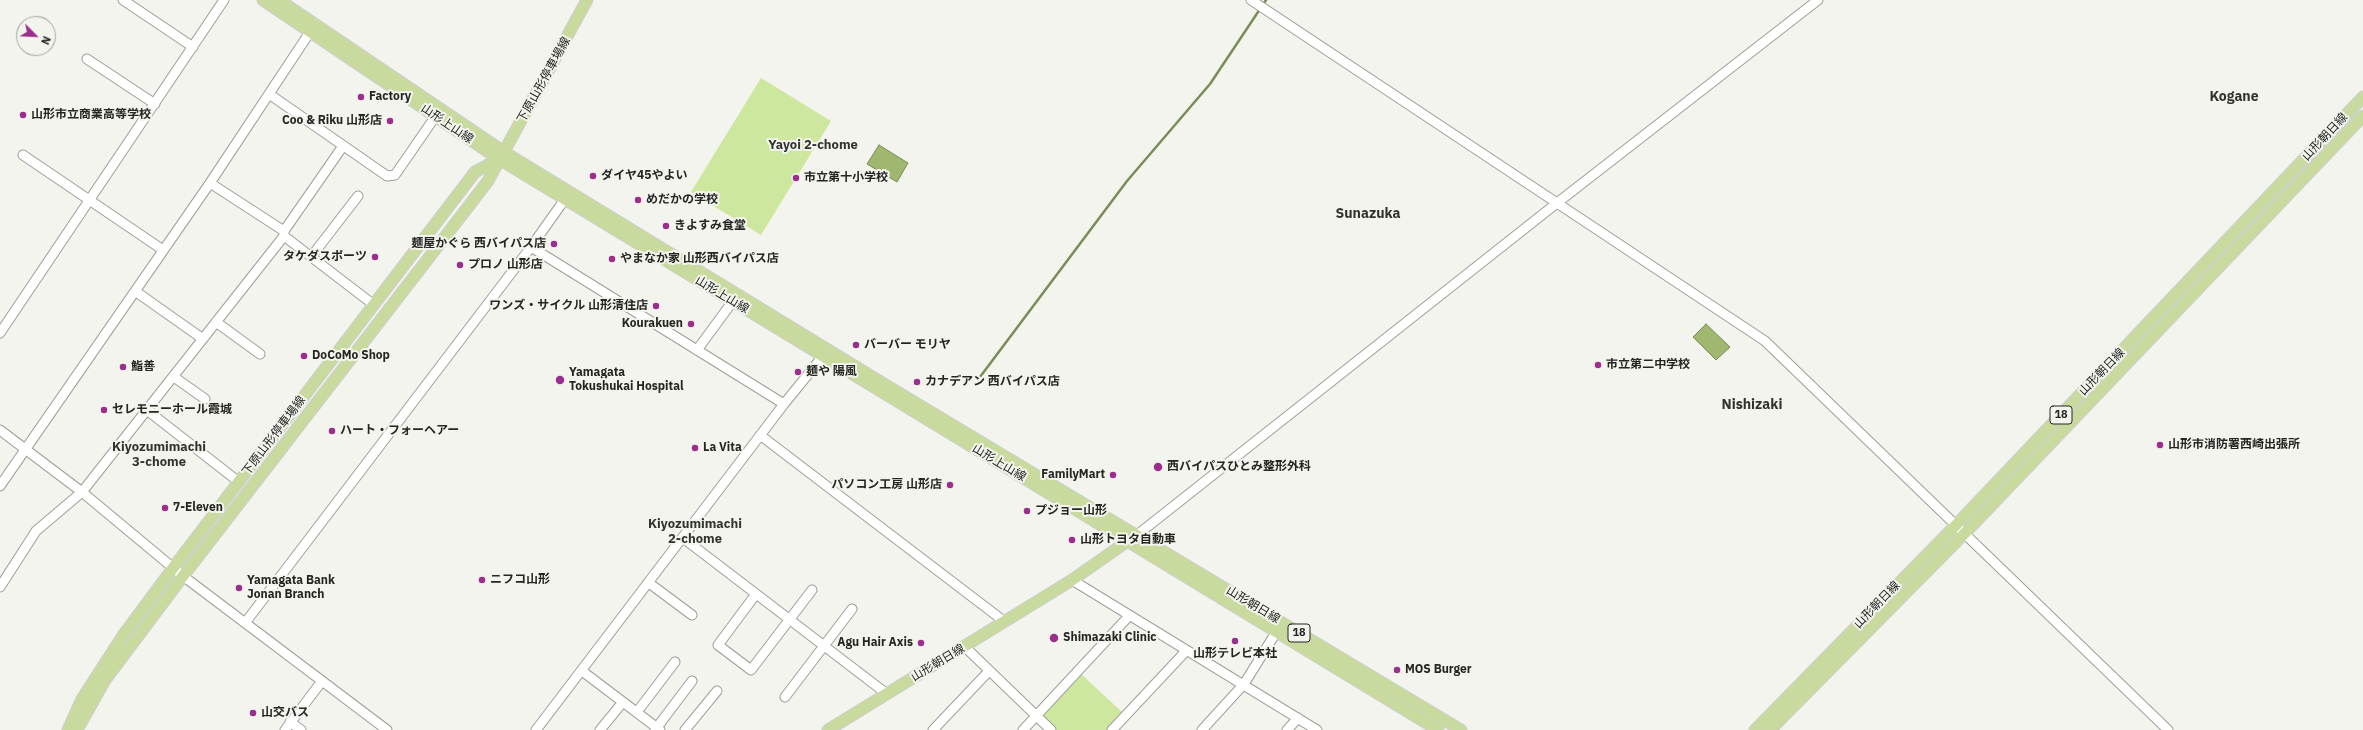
<!DOCTYPE html>
<html>
<head>
<meta charset="utf-8">
<style>
	body { margin:0 }
	#map { position:relative; width:2363px; height:730px; overflow:hidden; background:#f2f4ed; font-family:"IBM Plex Sans",sans-serif }
	canvas { display:block }
	.north { position:absolute; left:16px; top:16px; width:40px; height:40px; box-sizing:border-box; background:#f2f4ed; border:1px solid #a0a29c; border-radius:50%; rotate:114deg; font-size:11px; font-weight:700; line-height:16px; text-align:center; color:#252623 }
	.north::after { content:''; display:block; margin:auto; width:14px; height:18px; background:#9b2d8c; clip-path:polygon(50% 0,100% 100%,50% 72%,0 100%) }
</style>
</head>
<body>
<div id="map">
<canvas width="2363" height="730"></canvas>
<div class="north">N</div>
</div>
<script>
const ctx = document.querySelector('canvas').getContext('2d');
ctx.lineJoin = 'round';
function fill(path, color) {
  ctx.fillStyle = color;
  ctx.fill(path, 'evenodd');
}
function shape(rows) {
  const path = new Path2D();
  for (const r of rows) {
    path.moveTo(r[0], r[1]);
    for (let i = 2; i < r.length; i += 2) path.lineTo(r[i], r[i + 1]);
  }
  return path;
}
function stroke(path, color, width, dash) {
  ctx.strokeStyle = color;
  ctx.lineWidth = width;
  ctx.lineCap = dash ? 'butt' : 'round';
  ctx.setLineDash(dash || []);
  ctx.stroke(path);
}
function label(font, color, halo, rows, align = 'center') {
  ctx.font = font + ' "IBM Plex Sans","Noto Sans JP",sans-serif';
  ctx.lineWidth = 4;
  ctx.setLineDash([]);
  ctx.textBaseline = 'middle';
  ctx.strokeStyle = halo;
  ctx.fillStyle = color;
  for (const [text, x, y, turn = 0] of rows) {
    ctx.save();
    ctx.translate(x, y);
    ctx.rotate((+turn || 0) * Math.PI / 180);
    ctx.textAlign = isNaN(turn) ? turn : align;
    if (halo) ctx.strokeText(text, 0, 0);
    ctx.fillText(text, 0, 0);
    ctx.restore();
  }
}
const green = shape([
	[761,78,831,121,761,235,691,192],
	[1081,674,1123,713,1107,730,1056,730,1041,716]
]);
const water = shape([
	[879,145,908,163,897,182,867,164,879,145],
	[1706,324,1730,347,1716,360,1693,337,1706,324]
]);
const stream = shape([
	[980,377,1127,181,1210,84,1266,0]
]);
const minor = shape([
	[123,0,193,47],
	[1251,0,1765,341,2168,730],
	[87,59,155,104],
	[269,94,387,176,395,175,435,117],
	[23,155,163,250],
	[210,183,284,231],
	[284,236,374,305],
	[531,247,784,404],
	[311,257,358,196],
	[135,291,203,339],
	[216,322,260,354],
	[0,333,224,0],
	[697,350,733,301],
	[174,377,205,399],
	[148,411,239,482],
	[0,430,82,492,183,576,387,730],
	[760,435,1005,622],
	[0,486,210,183,310,32],
	[1137,535,1557,203,1818,0],
	[683,538,887,694],
	[1072,580,1317,730],
	[649,583,692,615],
	[0,587,36,531,82,492,284,236,284,231,343,146],
	[756,594,718,645,751,670,812,590],
	[245,623,531,247,565,199],
	[965,647,1051,730],
	[582,671,660,730],
	[785,697,852,609],
	[637,712,675,662],
	[290,722,301,730],
	[285,730,322,681],
	[536,730,784,404,823,356],
	[600,730,623,702],
	[655,730,692,681],
	[685,730,717,691],
	[933,730,989,671],
	[1023,730,1129,616],
	[1112,730,1186,651],
	[1202,730,1244,684,1280,626],
	[1287,730,1298,718]
]);
const major = shape([
	[263,0,499,159,1438,730],
	[279,0,504,152,884,384,1461,730],
	[68,730,82,699,124,634,173,568,475,172,499,159],
	[77,730,105,680,183,576,488,181,587,0],
	[828,730,1072,580,1132,538],
	[1755,730,1956,525,2363,97],
	[1770,730,1965,533,2363,116]
]);
const markers = [
	[361,97,4,"#9b2d8c"],
	[23,115,4,"#9b2d8c"],
	[390,121,4,"#9b2d8c"],
	[593,176,4,"#9b2d8c"],
	[796,178,4,"#9b2d8c"],
	[638,200,4,"#9b2d8c"],
	[666,226,4,"#9b2d8c"],
	[554,244,4,"#9b2d8c"],
	[375,257,4,"#9b2d8c"],
	[612,259,4,"#9b2d8c"],
	[460,265,4,"#9b2d8c"],
	[656,306,4,"#9b2d8c"],
	[691,324,4,"#9b2d8c"],
	[856,345,4,"#9b2d8c"],
	[304,356,4,"#9b2d8c"],
	[1598,365,4,"#9b2d8c"],
	[123,367,4,"#9b2d8c"],
	[798,372,4,"#9b2d8c"],
	[560,380,5,"#9b2d8c"],
	[917,382,4,"#9b2d8c"],
	[104,410,4,"#9b2d8c"],
	[332,431,4,"#9b2d8c"],
	[2160,445,4,"#9b2d8c"],
	[695,448,4,"#9b2d8c"],
	[1158,467,5,"#9b2d8c"],
	[1113,475,4,"#9b2d8c"],
	[950,485,4,"#9b2d8c"],
	[165,508,4,"#9b2d8c"],
	[1027,511,4,"#9b2d8c"],
	[1072,540,4,"#9b2d8c"],
	[482,580,4,"#9b2d8c"],
	[239,588,4,"#9b2d8c"],
	[1054,638,5,"#9b2d8c"],
	[1235,641,4,"#9b2d8c"],
	[921,643,4,"#9b2d8c"],
	[1397,670,4,"#9b2d8c"],
	[253,713,4,"#9b2d8c"]
];
const shields = [
	[2061,415,22],
	[1299,633,22]
];
const shieldNames = [
	["18",2061,415],
	["18",1299,633]
];
const streetNames = [
	["下原山形停車場線",544,80,-61],
	["山形上山線",447,124,34],
	["山形朝日線",2325,137,-47],
	["山形上山線",722,295,31],
	["山形朝日線",2102,372,-46],
	["下原山形停車場線",274,436,-53],
	["山形上山線",999,463,31],
	["山形朝日線",1253,605,31],
	["山形朝日線",1877,605,-46],
	["山形朝日線",938,663,-31]
];
const poiNames = [
	["Factory",369,97],
	["山形市立商業高等学校",31,115],
	["Coo & Riku 山形店",382,121,"right"],
	["ダイヤ45やよい",601,176],
	["市立第十小学校",804,178],
	["めだかの学校",646,200],
	["きよすみ食堂",674,226],
	["麺屋かぐら 西バイパス店",546,244,"right"],
	["タケダスポーツ",367,257,"right"],
	["やまなか家 山形西バイパス店",620,259],
	["プロノ 山形店",468,265],
	["ワンズ・サイクル 山形清住店",648,306,"right"],
	["Kourakuen",683,324,"right"],
	["バーバー モリヤ",864,345],
	["DoCoMo Shop",312,356],
	["市立第二中学校",1606,365],
	["鮨善",131,367],
	["麺や 陽風",806,372],
	["Yamagata",569,373],
	["Tokushukai Hospital",569,387],
	["カナデアン 西バイパス店",925,382],
	["セレモニーホール霞城",112,410],
	["ハート・フォーヘアー",340,431],
	["山形市消防署西崎出張所",2168,445],
	["La Vita",703,448],
	["西バイパスひとみ整形外科",1167,467],
	["FamilyMart",1105,475,"right"],
	["パソコン工房 山形店",942,485,"right"],
	["7-Eleven",173,508],
	["プジョー山形",1035,511],
	["山形トヨタ自動車",1080,540],
	["ニフコ山形",490,580],
	["Yamagata Bank",247,581],
	["Jonan Branch",247,595],
	["Shimazaki Clinic",1063,638],
	["Agu Hair Axis",913,643,"right"],
	["山形テレビ本社",1235,654,"center"],
	["MOS Burger",1405,670],
	["山交バス",261,713]
];
const neighbourhoodNames = [
	["Yayoi 2-chome",813,145],
	["Kiyozumimachi",159,447],
	["3-chome",159,462],
	["Kiyozumimachi",695,524],
	["2-chome",695,539]
];
const quarterNames = [
	["Kogane",2234,97],
	["Sunazuka",1368,214],
	["Nishizaki",1752,405]
];
fill(green, '#cee79f');
fill(water, '#9fb76f');
stroke(water, '#7a8c58', 1);
stroke(stream, '#7a8c58', 2.5);
stroke(minor, '#9da099', 11);
stroke(major, '#cfcfcf', 13);
stroke(minor, '#fff', 9);
stroke(major, '#c8da9e', 11);
for (const [x, y, r, color] of markers) {
  const dot = new Path2D();
  dot.arc(x, y, r, 0, 2 * Math.PI);
  ctx.fillStyle = color;
  ctx.fill(dot);
  stroke(dot, '#f2f4ed', 1.5);
}
for (const [x, y, w] of shields) {
  const box = new Path2D();
  box.roundRect(x - w / 2, y - 9, w, 18, 3);
  ctx.fillStyle = '#f2f4ed';
  ctx.fill(box);
  stroke(box, '#252623', 1);
}
label('bold 11px', '#252623', null, shieldNames);
label('12px', '#252623', '#f2f4ed', streetNames);
label('bold 12px', '#252623', '#f2f4ed', poiNames, 'left');
label('bold 13px', '#31332e', '#f2f4ed', neighbourhoodNames);
label('bold 14px', '#31332e', '#f2f4ed', quarterNames);
</script>
</body>
</html>
